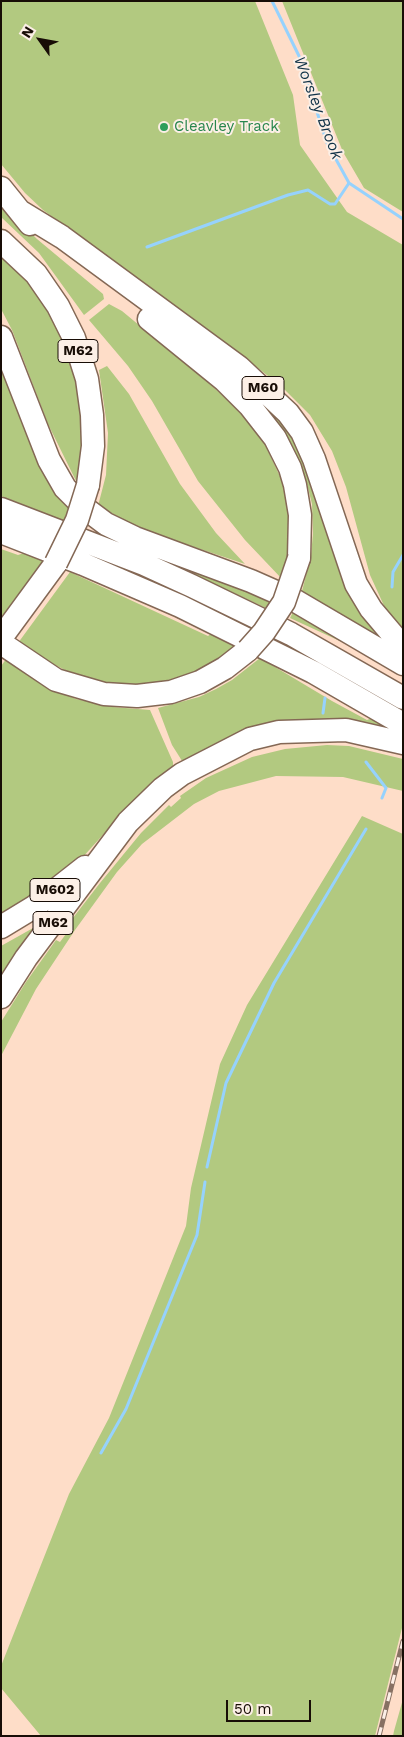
<!DOCTYPE html>
<html>
<head>
<meta charset="utf-8">
<style>
	body { margin:0 }
	#map { position:relative; width:404px; height:1737px; overflow:hidden; background:#feddc8; font-family:"Work Sans",sans-serif }
	canvas { display:block }
	.frame { position:absolute; inset:0; border:2px solid #180d06; pointer-events:none }
	.north { position:absolute; left:15px; top:15px; width:50px; height:50px; -webkit-text-stroke:4px #fcefe6; paint-order:stroke; rotate:302deg; font-size:14px; font-weight:700; line-height:20px; text-align:center; color:#180d06 }
	.north::after { content:''; display:block; margin:auto; width:18px; height:22px; background:#180d06; clip-path:polygon(50% 0,100% 100%,50% 72%,0 100%) }
	.scale { position:absolute; left:226px; top:1700px; width:85px; height:22px; box-sizing:border-box; border:2px solid #180d06; border-top:0; padding-left:6px; font-size:15px; line-height:18px; white-space:nowrap; color:#180d06; -webkit-text-stroke:4px #fcefe6; paint-order:stroke }
</style>
</head>
<body>
<div id="map">
<canvas width="404" height="1737"></canvas>
<div class="frame"></div>
<div class="north">N</div>
<div class="scale">50 m</div>
</div>
<script>
const ctx = document.querySelector('canvas').getContext('2d');
ctx.lineJoin = 'round';
function fill(path, color) {
  ctx.fillStyle = color;
  ctx.fill(path, 'evenodd');
}
function shape(rows) {
  const path = new Path2D();
  for (const r of rows) {
    path.moveTo(r[0], r[1]);
    for (let i = 2; i < r.length; i += 2) path.lineTo(r[i], r[i + 1]);
  }
  return path;
}
function stroke(path, color, width, dash) {
  ctx.strokeStyle = color;
  ctx.lineWidth = width;
  ctx.lineCap = dash ? 'butt' : 'round';
  ctx.setLineDash(dash || []);
  ctx.stroke(path);
}
function label(font, color, halo, rows, align = 'center') {
  ctx.font = font + ' "Work Sans",sans-serif';
  ctx.lineWidth = 4;
  ctx.setLineDash([]);
  ctx.textBaseline = 'middle';
  ctx.strokeStyle = halo;
  ctx.fillStyle = color;
  for (const [text, x, y, turn = 0] of rows) {
    ctx.save();
    ctx.translate(x, y);
    ctx.rotate((+turn || 0) * Math.PI / 180);
    ctx.textAlign = isNaN(turn) ? turn : align;
    if (halo) ctx.strokeText(text, 0, 0);
    ctx.fillText(text, 0, 0);
    ctx.restore();
  }
}
const green = shape([
	[1,1,255,1,293,95,300,145,347,212,403,245,403,633,386,610,370,575,346,487,332,451,310,415,282,387,249,361,43,210,25,193,1,164],
	[282,1,403,1,403,212,364,188,343,152],
	[1,204,37,239,103,294,104,299,84,315,39,253,1,217],
	[1,252,19,268,54,317,77,377,85,442,79,487,48,424,12,330,1,309],
	[109,304,122,311,210,384,233,405,262,438,284,485,290,515,289,545,282,579,245,540,198,481,152,401,128,366,89,320],
	[1,360,73,505,67,522,1,496],
	[107,366,129,394,180,484,216,533,245,564,146,531,98,506,106,475,108,433,99,370],
	[257,397,294,433,365,616,377,637,302,591,311,556,313,533,312,504,306,480,293,447],
	[1,549,18,555,24,553,47,563,1,625],
	[81,550,144,576,254,628,252,631],
	[161,559,273,599,268,609],
	[70,572,208,636,212,633,238,646,223,658,180,679,147,686,111,685,79,677,51,663,18,643],
	[294,610,368,654,290,618],
	[7,658,59,692,76,699,113,707,150,710,173,762,173,770,130,805,72,869,1,923,1,666],
	[260,658,332,701,367,720,372,718,401,735,356,726,184,764,172,745,158,708,199,697,216,689,232,680],
	[327,745,349,746,403,759,403,791,343,777,276,776,219,791,194,804,142,844,117,872,75,930,36,989,1,1056,1,1022,26,982,56,940,60,942,72,926,69,923,100,883,141,833,169,805,171,807,181,798,180,796,206,778,252,757,285,749],
	[362,816,403,834,403,1624,375,1736,41,1736,1,1688,1,1666,69,1494,109,1418,186,1226,191,1188,220,1064,247,1005],
	[42,923,1,981,1,946],
	[403,1699,403,1736,393,1736,394,1731]
]);
const stream = shape([
	[272,1,299,56,327,143,349,183,403,219],
	[147,247,288,195,308,190,330,204,335,204,349,183],
	[392,587,393,572,403,555],
	[323,713,325,698],
	[366,762,386,788,382,798],
	[207,1167,226,1083,274,983,366,829],
	[101,1453,126,1409,197,1235,205,1182]
]);
const highway = shape([
	[1,188,30,224],
	[21,212,62,237,239,367,288,413,302,432,314,459,356,584,371,609,403,647],
	[1,241,36,274,58,306,74,338,87,379,92,415,93,446,88,485],
	[149,319,224,380,250,406,275,438,290,468,295,485,300,515,299,558],
	[1,337,49,460,65,488,86,509,106,524,135,538,251,581,294,600,403,664],
	[1,509,144,564,192,586,291,634,403,698],
	[1,532,83,564,180,606,313,672,403,724],
	[1,638,56,563],
	[1,643,56,680,104,694,137,696,171,692,200,682,225,668,248,650],
	[1,927,34,907,85,867],
	[1,997,26,958,128,822,163,788,182,774,250,739,279,732,346,730,403,743]
]);
const rail = shape([
	[379,1736,403,1641]
]);
const highwayBridge = shape([
	[56,563,77,520,88,485],
	[248,650,264,632,284,602,299,558]
]);
const markers = [
	[164,127,5,"#2e9e5b"]
];
const shields = [
	[78,351,40],
	[263,388,42],
	[55,890,50],
	[53,923,40]
];
const shieldNames = [
	["M62",78,351],
	["M60",263,388],
	["M602",55,890],
	["M62",53,923]
];
const leisureNames = [
	["Cleavley Track",174,127]
];
const waterNames = [
	["Worsley Brook",318,108,69]
];
fill(green, '#b2c980');
stroke(stream, '#96d2fd', 3);
stroke(highway, '#846855', 25);
stroke(highway, '#fff', 22);
stroke(rail, '#877163', 5);
stroke(rail, '#fcefe6', 3, [9]);
stroke(highwayBridge, '#846855', 25, []);
stroke(highwayBridge, '#fff', 22);
for (const [x, y, r, color] of markers) {
  const dot = new Path2D();
  dot.arc(x, y, r, 0, 2 * Math.PI);
  ctx.fillStyle = color;
  ctx.fill(dot);
  stroke(dot, '#fcefe6', 2);
}
for (const [x, y, w] of shields) {
  const box = new Path2D();
  box.roundRect(x - w / 2, y - 11.5, w, 23, 4);
  ctx.fillStyle = '#fcefe6';
  ctx.fill(box);
  stroke(box, '#180d06', 1);
}
label('bold 14px', '#180d06', null, shieldNames);
label('15px', '#27864d', '#fcefe6', leisureNames, 'left');
label('italic 16px', '#113348', '#fcefe6', waterNames);
</script>
</body>
</html>
